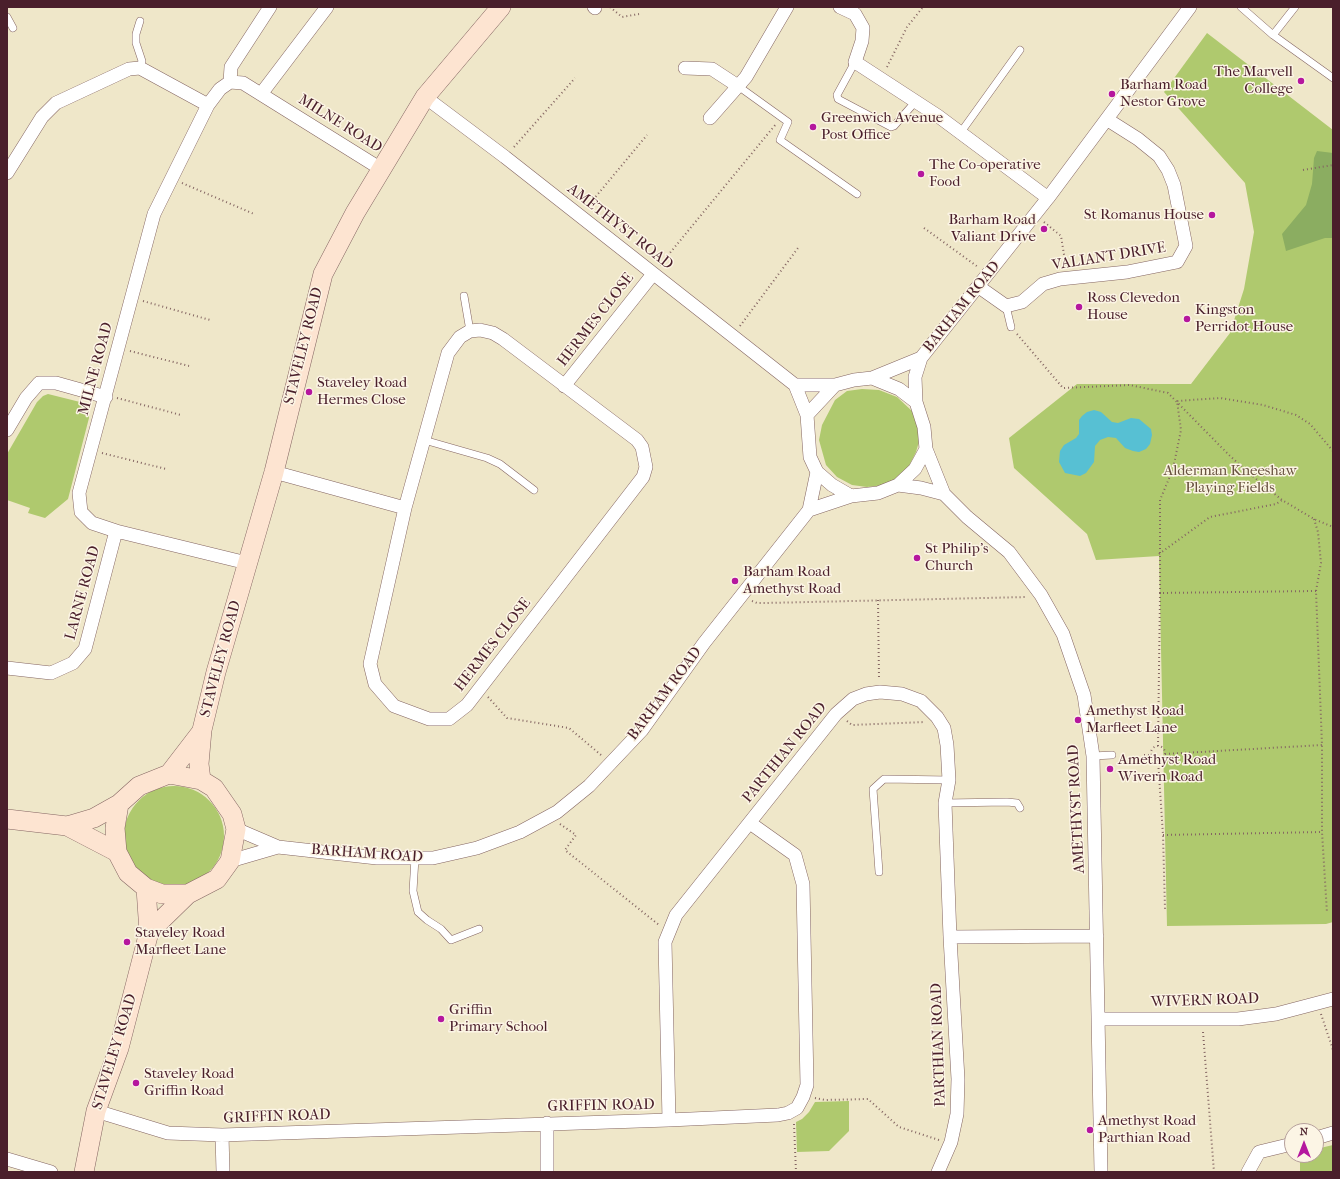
<!DOCTYPE html>
<html>
<head>
<meta charset="utf-8">
<style>
	body { margin:0 }
	#map { position:relative; width:1340px; height:1179px; overflow:hidden; background:#efe7c9; font-family:"IM FELL French Canon",serif }
	canvas { display:block }
	.frame { position:absolute; inset:0; border:8px solid #4a1f2b; pointer-events:none }
	.north { position:absolute; left:1284px; top:1123px; width:40px; height:40px; box-sizing:border-box; background:#fcf5e5; border:1px solid #b59f9b; border-radius:50%; rotate:0deg; font-size:11px; font-weight:700; line-height:16px; text-align:center; color:#4a1f2b }
	.north::after { content:''; display:block; margin:auto; width:14px; height:18px; background:#b5179e; clip-path:polygon(50% 0,100% 100%,50% 72%,0 100%) }
</style>
</head>
<body>
<div id="map">
<canvas width="1340" height="1179"></canvas>
<div class="frame"></div>
<div class="north">N</div>
</div>
<script>
const ctx = document.querySelector('canvas').getContext('2d');
ctx.lineJoin = 'round';
function fill(path, color) {
  ctx.fillStyle = color;
  ctx.fill(path, 'evenodd');
}
function shape(rows) {
  const path = new Path2D();
  for (const r of rows) {
    if (r.length === 3) {
      path.moveTo(r[0] + r[2], r[1]);
      path.arc(r[0], r[1], r[2], 0, 2 * Math.PI);
      continue;
    }
    path.moveTo(r[0], r[1]);
    for (let i = 2; i < r.length; i += 2) path.lineTo(r[i], r[i + 1]);
  }
  return path;
}
function stroke(path, color, width, dash) {
  ctx.strokeStyle = color;
  ctx.lineWidth = width;
  ctx.lineCap = dash ? 'butt' : 'round';
  ctx.setLineDash(dash || []);
  ctx.stroke(path);
}
function label(font, color, halo, rows, align = 'center') {
  ctx.font = font + ' "IM FELL French Canon",serif';
  ctx.lineWidth = 3;
  ctx.setLineDash([]);
  ctx.textBaseline = 'middle';
  ctx.strokeStyle = halo;
  ctx.fillStyle = color;
  for (const [text, x, y, turn = 0] of rows) {
    ctx.save();
    ctx.translate(x, y);
    ctx.rotate((+turn || 0) * Math.PI / 180);
    ctx.textAlign = isNaN(turn) ? turn : align;
    if (halo) ctx.strokeText(text, 0, 0);
    ctx.fillText(text, 0, 0);
    ctx.restore();
  }
}
const green = shape([
	[1207,33,1333,130,1333,922,1326,924,1167,926,1159,556,1096,560,1087,534,1014,468,1009,438,1077,384,1191,384,1230,333,1244,289,1254,232,1245,183,1164,92],
	[862,389,879,390,897,397,912,411,918,422,920,438,916,452,909,466,898,478,885,485,867,487,852,485,837,477,826,465,819,440,822,425,835,400,847,391],
	[48,394,84,403,89,409,89,418,68,499,45,518,28,513,30,508,7,500,7,454,37,402,43,396],
	[174,836,50],
	[849,1101,849,1131,829,1151,797,1152,796,1122,802,1119,809,1112,815,1102],
	[1333,1145,1333,1172,1300,1172,1300,1155,1316,1155,1316,1149]
]);
const forest = shape([
	[1317,151,1333,153,1333,238,1325,238,1286,251,1282,234,1306,205,1312,184,1314,158]
]);
const water = shape([
	[1094,410,1101,412,1112,422,1118,423,1131,418,1139,419,1151,429,1152,435,1150,444,1146,449,1139,452,1133,451,1125,448,1116,438,1108,437,1100,440,1095,446,1094,462,1086,473,1080,476,1065,473,1059,462,1060,451,1064,445,1076,438,1079,434,1079,420,1082,416,1087,412]
]);
const path = shape([
	[610,7,622,17,639,14],
	[887,67,907,27,923,7],
	[514,147,575,78],
	[1303,170,1333,165],
	[182,183,254,214],
	[588,206,647,135],
	[1044,222,1061,236,1066,267],
	[924,228,978,267],
	[660,265,776,124],
	[143,301,210,320],
	[740,326,798,248],
	[1017,334,1063,388,1130,385,1168,393,1229,455,1250,474,1282,500,1314,519,1333,527],
	[130,351,189,366],
	[117,398,181,415],
	[102,453,166,469],
	[1314,519,1318,532,1321,563,1316,591,1322,745,1322,832,1327,913],
	[1159,554,1210,517,1276,504,1282,500],
	[1160,593,1160,500,1173,469,1181,430,1177,401,1220,398,1263,405,1296,415,1310,424,1333,451],
	[878,600,879,679],
	[752,601,757,603,766,603,1027,597],
	[488,697,507,718,569,728,601,755],
	[847,721,852,725,925,722],
	[1158,746,1160,593,1316,591],
	[1158,753,7],
	[1165,754,1322,745],
	[1144,755,1151,755],
	[1158,760,1163,835,1165,909],
	[560,824,576,835,565,850,659,925],
	[1163,835,1322,832],
	[1321,1014,1333,1050],
	[1203,1032,1214,1172],
	[815,1098,825,1100,868,1099,899,1127,939,1140],
	[794,1124,796,1172]
]);
const lane = shape([
	[1241,7,1273,35,1333,78],
	[7,17,13,28],
	[1273,35,1295,7],
	[855,62,837,95,838,99,891,127,894,126,916,101],
	[140,68,142,61,136,43,136,34,140,21],
	[738,86,788,122,780,140,857,194],
	[961,132,1020,50],
	[464,296,470,331],
	[1006,306,1011,327],
	[424,440,487,458,500,464,534,490],
	[1093,756,1112,755],
	[945,803,1007,802,1017,803,1020,808],
	[415,858,413,891,418,912,427,920,441,929,451,940,479,929],
	[879,872,873,789,884,779,949,780]
]);
const street = shape([
	[594,7,595,8],
	[840,7,855,14,863,28,862,41,855,62,938,116,1048,198],
	[685,68,712,69,738,86],
	[230,82,231,67,270,7],
	[261,94,327,7],
	[425,97,505,157,795,385,807,415,810,457,817,472,832,485,851,496,878,493,898,485,915,469,926,449,924,427,916,402,899,389,872,378,854,380,835,385,807,415],
	[710,118,746,77,787,7],
	[7,173,42,117,56,103,129,69,140,68,208,105],
	[979,287,1006,306,1022,302,1043,284,1060,279,1127,272,1177,262,1186,246,1174,185,1168,170,1159,156,1138,139,1108,120],
	[480,330,493,333,503,339,637,440,642,447,646,467,643,477,467,705,449,719,429,719,394,706,375,684,370,664,405,508,448,353,460,337,470,331,480,330],
	[872,378,921,358],
	[795,385,835,385],
	[564,386,653,274],
	[916,402,915,377,921,358,1048,198,1190,7],
	[7,430,26,398,39,383,56,383,106,397],
	[926,449,944,494,967,517,1009,552,1041,595,1063,634,1084,695,1093,756,1101,1172],
	[274,472,405,508],
	[898,485,921,488,944,494],
	[809,510,851,496],
	[247,563,116,531,92,523,81,512,79,493,154,214,208,105,220,89,230,82,243,83,381,169],
	[7,668,51,673,73,663,85,649,116,531],
	[236,829,278,847,377,858,433,858,477,848,520,832,557,812,589,786,642,730,704,643,809,510,817,472],
	[230,861,278,847],
	[950,937,1097,936],
	[1099,1019,1238,1019,1276,1014,1333,999],
	[96,1111,168,1133,222,1135,669,1120,778,1115,788,1113,797,1108,803,1097,807,1085,803,884,795,855,750,823],
	[669,1120,665,942,676,915,836,714,853,699,866,694,880,692,902,694,921,701,937,717,944,728,947,745,949,780,945,803,950,937,958,1079,957,1114,951,1142,938,1172],
	[547,1123,547,1172],
	[222,1135,223,1172],
	[1316,1138,1333,1133],
	[7,1159,51,1172],
	[1248,1172,1259,1152,1292,1144]
]);
const secondary = shape([
	[169,774,202,731],
	[201,780,199,764,202,730,216,672,274,472,323,274,355,213,425,97,501,7],
	[7,819,67,826,117,852],
	[67,826,94,818,119,804,139,786,169,774,201,780,214,788,232,814,236,829,230,861,217,879,188,894,162,894,146,888,128,873,117,852,115,828,119,804],
	[149,932,188,894],
	[84,1172,96,1111,119,1048,149,932,146,888]
]);
const markers = [
	[1301,81,4,"#b5179e"],
	[1112,94,4,"#b5179e"],
	[813,127,4,"#b5179e"],
	[921,174,4,"#b5179e"],
	[1212,215,4,"#b5179e"],
	[1044,229,4,"#b5179e"],
	[1079,307,4,"#b5179e"],
	[1187,319,4,"#b5179e"],
	[309,392,4,"#b5179e"],
	[917,558,4,"#b5179e"],
	[735,581,4,"#b5179e"],
	[1078,720,4,"#b5179e"],
	[1110,769,4,"#b5179e"],
	[127,942,4,"#b5179e"],
	[441,1019,4,"#b5179e"],
	[136,1083,4,"#b5179e"],
	[1090,1130,4,"#b5179e"]
];
const poiNames = [
	["The Marvell",1293,72,"right"],
	["College",1293,89,"right"],
	["Barham Road",1120,85],
	["Nestor Grove",1120,102],
	["Greenwich Avenue",821,118],
	["Post Office",821,135],
	["The Co-operative",929,165],
	["Food",929,182],
	["St Romanus House",1204,215,"right"],
	["Barham Road",1036,220,"right"],
	["Valiant Drive",1036,237,"right"],
	["Ross Clevedon",1087,298],
	["House",1087,315],
	["Kingston",1195,310],
	["Perridot House",1195,327],
	["Staveley Road",317,383],
	["Hermes Close",317,400],
	["St Philip's",925,549],
	["Church",925,566],
	["Barham Road",743,572],
	["Amethyst Road",743,589],
	["Amethyst Road",1086,711],
	["Marfleet Lane",1086,728],
	["Amethyst Road",1118,760],
	["Wivern Road",1118,777],
	["Staveley Road",135,933],
	["Marfleet Lane",135,950],
	["Griffin",449,1010],
	["Primary School",449,1027],
	["Staveley Road",144,1074],
	["Griffin Road",144,1091],
	["Amethyst Road",1098,1121],
	["Parthian Road",1098,1138]
];
const streetNames = [
	["MILNE ROAD",340,124,32],
	["AMETHYST ROAD",620,227,38],
	["VALIANT DRIVE",1109,257,-9],
	["BARHAM ROAD",962,307,-51],
	["HERMES CLOSE",596,320,-52],
	["STAVELEY ROAD",304,346,-76],
	["MILNE ROAD",96,369,-75],
	["LARNE ROAD",83,593,-75],
	["HERMES CLOSE",493,645,-52],
	["STAVELEY ROAD",221,659,-75],
	["BARHAM ROAD",665,694,-53],
	["PARTHIAN ROAD",785,753,-51],
	["AMETHYST ROAD",1077,809,-93],
	["BARHAM ROAD",367,854,4],
	["WIVERN ROAD",1205,1001,-2],
	["PARTHIAN ROAD",939,1045,-92],
	["STAVELEY ROAD",115,1052,-73],
	["GRIFFIN ROAD",601,1106,-1],
	["GRIFFIN ROAD",277,1117,-2]
];
const parkNames = [
	["Alderman Kneeshaw",1230,471],
	["Playing Fields",1230,488]
];
fill(green, '#afc96e');
fill(forest, '#8bad61');
fill(water, '#57c0d3');
stroke(lane, '#846562', 8);
stroke(street, '#846562', 14);
stroke(secondary, '#846562', 20);
stroke(path, '#846562', 2, [1, 3]);
stroke(lane, '#fff', 7);
stroke(street, '#fff', 13);
stroke(secondary, '#fde4d1', 19);
for (const [x, y, r, color] of markers) {
  const dot = new Path2D();
  dot.arc(x, y, r, 0, 2 * Math.PI);
  ctx.fillStyle = color;
  ctx.fill(dot);
  stroke(dot, '#fcf5e5', 1.5);
}
label('15px', '#4a1f2b', '#fcf5e5', poiNames, 'left');
label('15px', '#4a1f2b', '#fcf5e5', streetNames);
label('15px', '#68523f', '#fcf5e5', parkNames);
</script>
</body>
</html>
